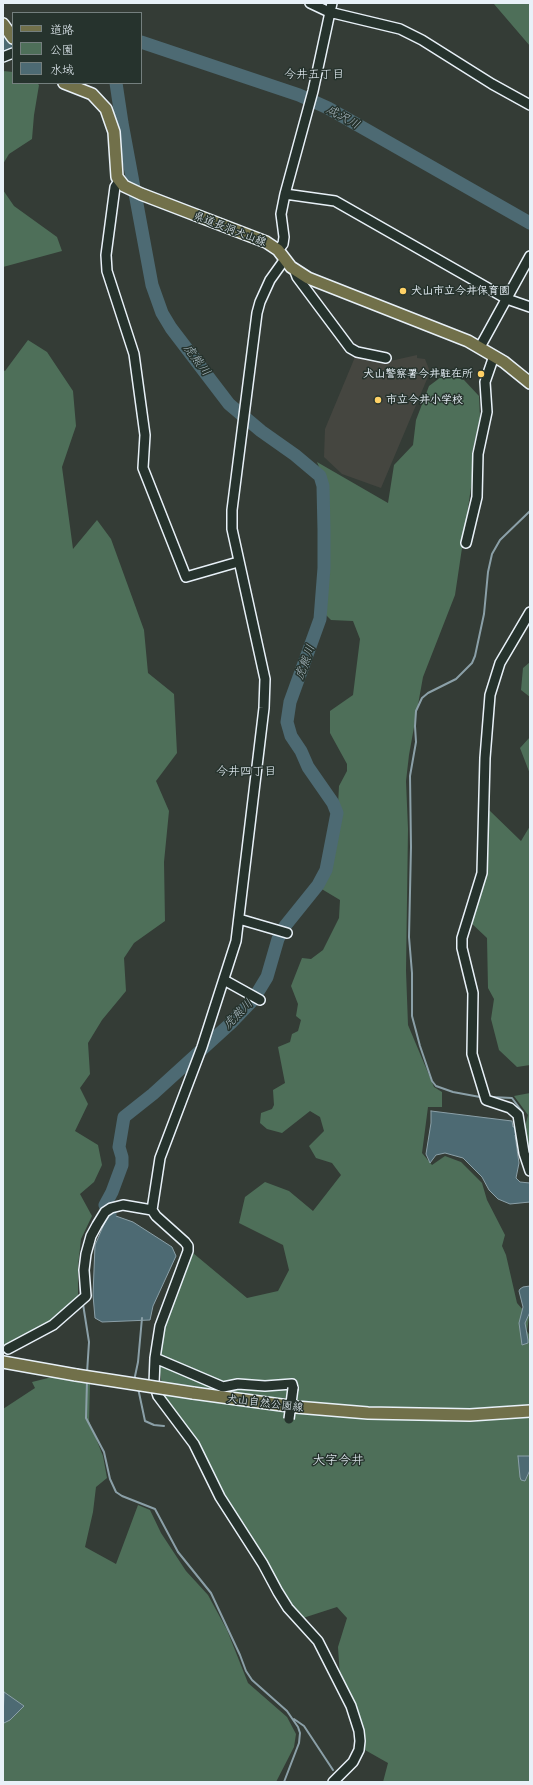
<!DOCTYPE html>
<html>
<head>
<meta charset="utf-8">
<style>
	body { margin:0 }
	#map { position:relative; width:533px; height:1785px; overflow:hidden; background:#343c36; font-family:Mali,"Klee One",sans-serif }
	canvas { display:block }
	.frame { position:absolute; inset:0; border:4px solid #e8f1f8; pointer-events:none }
	.legend { position:absolute; left:12px; top:12px; width:130px; height:72px; box-sizing:border-box; background:#26332d; border:1px solid #747f7e; margin:0; padding:5px 7px; list-style:none; font-size:12px; color:#e8f1f8 }
	.legend li { display:flex; align-items:center; gap:8px; height:20px }
	.legend b { width:20px; border:1px solid #747f7e }
</style>
</head>
<body>
<div id="map">
<canvas width="533" height="1785"></canvas>
<div class="frame"></div>
<ul class="legend">
<li><b style="height:5px;background:#71704a"></b>道路</li>
<li><b style="height:11px;background:#4e6f59"></b>公園</li>
<li><b style="height:11px;background:#4d6a73"></b>水域</li>
</ul>
</div>
<script>
const ctx = document.querySelector('canvas').getContext('2d');
ctx.lineJoin = 'round';
function fill(path, color) {
  ctx.fillStyle = color;
  ctx.fill(path, 'evenodd');
}
function shape(rows) {
  const path = new Path2D();
  for (const r of rows) {
    path.moveTo(r[0], r[1]);
    for (let i = 2; i < r.length; i += 2) path.lineTo(r[i], r[i + 1]);
  }
  return path;
}
function stroke(path, color, width, dash) {
  ctx.strokeStyle = color;
  ctx.lineWidth = width;
  ctx.lineCap = dash ? 'butt' : 'round';
  ctx.setLineDash(dash || []);
  ctx.stroke(path);
}
function label(font, color, halo, rows, align = 'center') {
  ctx.font = font + ' Mali,"Klee One",sans-serif';
  ctx.lineWidth = 3;
  ctx.setLineDash([]);
  ctx.textBaseline = 'middle';
  ctx.strokeStyle = halo;
  ctx.fillStyle = color;
  for (const [text, x, y, turn = 0] of rows) {
    ctx.save();
    ctx.translate(x, y);
    ctx.rotate((+turn || 0) * Math.PI / 180);
    ctx.textAlign = isNaN(turn) ? turn : align;
    if (halo) ctx.strokeText(text, 0, 0);
    ctx.fillText(text, 0, 0);
    ctx.restore();
  }
}
const built = shape([
	[417,355,417,358,425,359,430,372,381,488,342,474,324,457,325,429,355,357,384,360,386,362]
]);
const green = shape([
	[494,3,530,3,530,46,494,4],
	[3,71,13,72,13,83,37,83,39,85,34,115,32,139,9,154,3,164],
	[3,190,14,206,57,237,62,251,3,267],
	[28,340,47,352,73,391,76,426,62,467,73,549,97,520,111,539,144,630,148,673,174,694,177,753,156,781,169,811,164,862,165,921,134,943,124,958,126,991,102,1020,88,1043,90,1074,80,1088,88,1104,75,1131,98,1145,102,1165,94,1182,80,1194,92,1216,81,1239,78,1266,78,1297,66,1311,36,1332,3,1345,3,370,5,371],
	[445,374,464,380,479,396,480,417,472,453,472,481,455,595,423,677,409,755,406,781,408,829,406,971,408,1025,434,1087,442,1092,442,1107,428,1107,422,1153,432,1165,445,1156,461,1162,482,1183,487,1200,505,1235,502,1246,506,1255,517,1303,529,1317,527,1331,530,1336,530,1782,383,1782,388,1763,365,1750,358,1715,340,1677,338,1647,347,1618,337,1607,303,1618,290,1604,164,1398,159,1366,163,1327,177,1289,193,1253,247,1298,278,1291,289,1270,283,1245,239,1223,245,1197,265,1182,289,1191,313,1211,341,1175,332,1163,316,1158,309,1146,324,1131,320,1117,310,1111,282,1133,267,1129,260,1123,261,1113,272,1109,274,1105,273,1090,285,1083,278,1047,290,1042,292,1034,298,1031,301,1020,296,1016,298,1004,291,986,302,958,311,959,323,950,339,918,340,900,320,888,327,873,337,824,339,786,347,771,347,764,330,733,330,711,353,695,360,639,353,621,331,620,323,612,326,543,325,482,317,462,388,503,394,465,413,445,416,420,429,386],
	[530,662,530,697,521,690,523,668],
	[530,737,530,774,520,748],
	[489,810,521,841,530,826,530,1065,517,1067,499,1050,491,1019,494,999,488,988,487,938,469,921,486,873],
	[530,1093,530,1164,523,1134,528,1115,514,1096],
	[52,1377,90,1384,89,1421,103,1456,107,1478,96,1487,93,1512,85,1547,116,1564,138,1505,150,1510,161,1533,186,1571,208,1595,227,1630,248,1683,287,1717,296,1734,294,1747,276,1782,3,1782,3,1409,35,1388,32,1382]
]);
const water = shape([
	[431,1111,512,1121,513,1127,519,1126,519,1134,515,1135,519,1163,516,1178,520,1182,530,1183,530,1202,510,1204,498,1199,489,1190,482,1177,463,1158,445,1153,436,1155,430,1163,426,1154,431,1123,431,1111],
	[112,1212,113,1215,133,1222,172,1247,176,1256,153,1306,150,1320,102,1322,95,1318,93,1295,95,1245,108,1215,112,1212],
	[530,1286,530,1312,525,1323,528,1340,528,1343,522,1345,519,1323,523,1307,519,1291,520,1289,523,1287,530,1286],
	[518,1456,530,1456,530,1470,525,1481,521,1480,520,1477,518,1456],
	[4,1692,24,1706,10,1720,4,1723,3,1721,4,1692]
]);
const stream = shape([
	[480,1097,453,1092,436,1086,432,1081,420,1046,412,1016,412,973,409,937,411,847,410,776,416,742,415,726,416,711,422,698,428,693,456,679,472,663,475,656,484,614,488,572,492,554,500,540,530,511],
	[491,1097,512,1098,523,1113],
	[101,1210,105,1205],
	[83,1250,87,1237],
	[80,1280,81,1295],
	[83,1304,89,1342,87,1373],
	[87,1381,86,1418,104,1452,110,1479,116,1492,122,1496,155,1509,178,1552,211,1593,240,1655,246,1671,252,1680,287,1711,298,1727,300,1733,299,1743,284,1782],
	[134,1381,138,1362,142,1318],
	[138,1388,145,1421,154,1425,164,1426],
	[294,1719,304,1726,333,1770]
]);
const river = shape([
	[141,42,299,95,328,108,530,223],
	[3,45,13,42],
	[110,1214,105,1205,112,1192,122,1165,122,1157,119,1147,124,1117,153,1094,231,1023,253,1000,267,977,278,939,285,926,318,885,326,870,337,813,333,803,308,767,301,751,291,736,287,722,290,702,320,619,324,568,324,530,323,486,320,476,295,455,261,431,229,404,171,328,162,313,152,285,122,123,116,83]
]);
const minor = shape([
	[310,3,329,12,400,29,422,40,492,84,530,105],
	[3,57,13,53],
	[119,181,115,187,106,255,107,271,134,354,145,435,143,468,186,577,238,562],
	[285,194,335,201,507,299,530,307],
	[278,250,283,244,284,237,281,214,285,194,313,91,332,3],
	[294,269,297,277,350,348,357,352,386,358],
	[480,347,530,256],
	[466,543,477,497,478,454,487,412,485,382,494,356],
	[530,612,500,663,490,695,485,758,482,873,462,938,462,948,473,993,472,1054,486,1100,510,1108,518,1115,524,1153,530,1171],
	[239,919,287,933],
	[224,980,260,1000],
	[152,1210,160,1158,202,1047,236,941,264,708,265,679,232,529,232,510,257,313,260,302,270,280,285,259],
	[8,1349,53,1325,86,1296,84,1270,86,1254,91,1236,97,1225,105,1212,111,1208,123,1205,152,1210,156,1216,185,1242,188,1246,188,1251,160,1326,155,1358,154,1384,158,1396,194,1444,220,1497,263,1564,278,1592,288,1608,318,1641,351,1706,359,1731,360,1741,359,1750,353,1762,333,1782],
	[155,1358,223,1387,238,1384,265,1386,292,1384,293,1388]
]);
const major = shape([
	[3,24,13,38],
	[64,83,92,94,106,109,114,132,117,177,124,186,141,194,266,242,278,250,291,267,308,278,468,341,504,362,530,383],
	[3,1362,76,1375],
	[193,1393,296,1407,368,1413,470,1415,530,1411]
]);
const minorBridge = shape([
	[289,1419,293,1388]
]);
const majorBridge = shape([
	[76,1375,193,1393]
]);
const markers = [
	[403,291,4,"#ffd166"],
	[481,374,4,"#ffd166"],
	[378,400,4,"#ffd166"]
];
const streetNames = [
	["県道長洞犬山線",230,229,21],
	["犬山自然公園線",265,1403,7]
];
const poiNames = [
	["犬山市立今井保育園",411,291],
	["犬山警察署今井駐在所",473,374,"right"],
	["市立今井小学校",386,400]
];
const neighbourhoodNames = [
	["今井五丁目",314,74],
	["今井四丁目",246,771]
];
const waterNames = [
	["成沢川",343,117,29],
	["虎熊川",197,360,53],
	["虎熊川",305,662,-70],
	["虎熊川",238,1014,-45]
];
const quarterNames = [
	["大字今井",338,1460]
];
fill(built, '#454640');
fill(green, '#4e6f59');
fill(water, '#4d6a73');
stroke(water, '#8ba0a8', 1);
stroke(stream, '#8ba0a8', 2);
stroke(river, '#4d6a73', 13);
stroke(minor, '#e8f1f8', 12);
stroke(major, '#e8f1f8', 14);
stroke(minor, '#26332d', 9);
stroke(major, '#71704a', 11);
stroke(minorBridge, '#e8f1f8', 12, []);
stroke(majorBridge, '#e8f1f8', 14, []);
stroke(minorBridge, '#26332d', 9);
stroke(majorBridge, '#71704a', 11);
for (const [x, y, r, color] of markers) {
  const dot = new Path2D();
  dot.arc(x, y, r, 0, 2 * Math.PI);
  ctx.fillStyle = color;
  ctx.fill(dot);
  stroke(dot, '#26332d', 1.5);
}
label('11px', '#e8f1f8', '#26332d', streetNames);
label('bold 11px', '#e8f1f8', '#26332d', poiNames, 'left');
label('12px', '#e8f1f8', '#26332d', neighbourhoodNames);
label('italic 12px', '#aabbc3', '#26332d', waterNames);
label('13px', '#e8f1f8', '#26332d', quarterNames);
</script>
</body>
</html>
